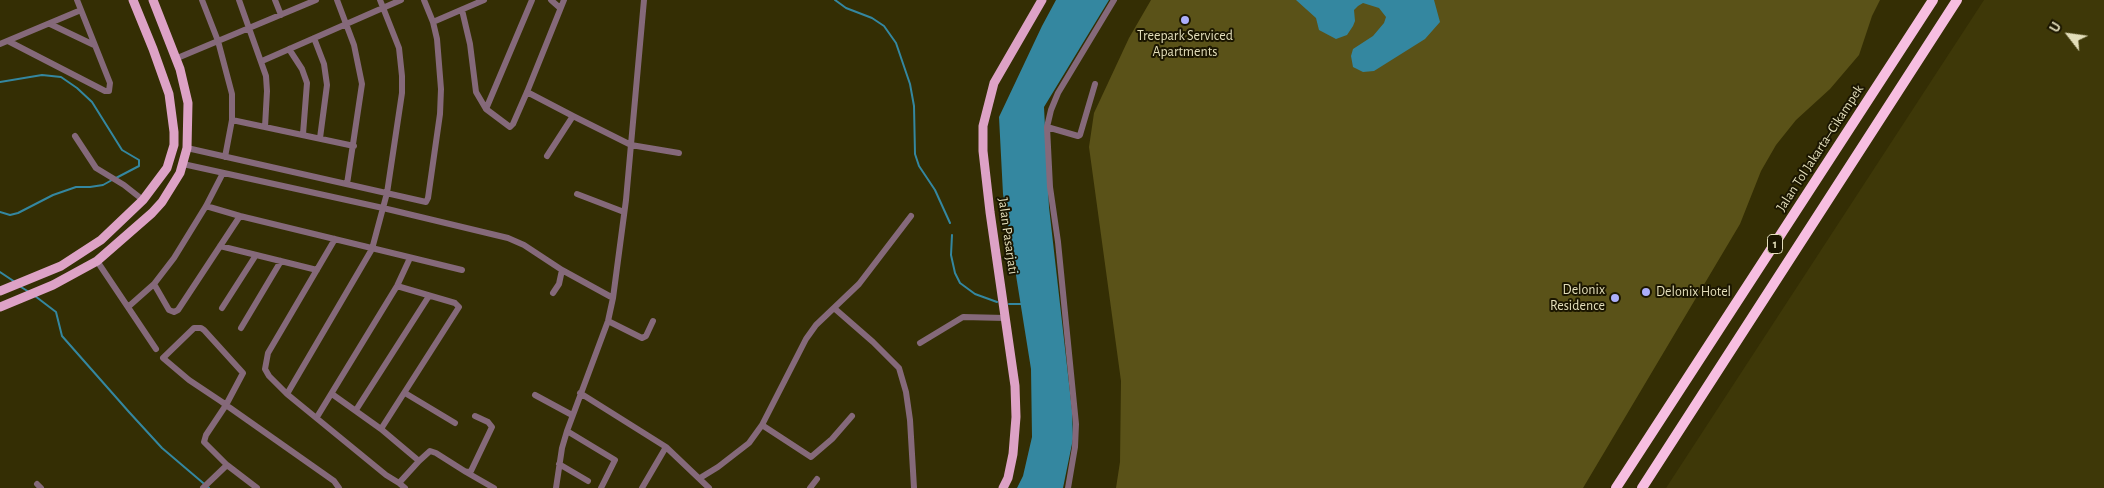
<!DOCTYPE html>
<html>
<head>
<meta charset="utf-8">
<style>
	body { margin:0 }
	#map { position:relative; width:2104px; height:488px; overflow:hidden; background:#342e04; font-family:"Alegreya Sans",sans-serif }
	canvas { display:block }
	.north { position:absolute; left:2044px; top:10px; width:50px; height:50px; -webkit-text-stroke:4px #1b1600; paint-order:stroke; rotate:300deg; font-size:14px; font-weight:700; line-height:20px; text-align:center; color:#e3deba }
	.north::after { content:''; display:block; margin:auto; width:18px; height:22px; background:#e3deba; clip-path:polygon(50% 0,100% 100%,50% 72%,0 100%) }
</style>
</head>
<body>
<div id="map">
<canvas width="2104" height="488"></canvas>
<div class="north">U</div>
</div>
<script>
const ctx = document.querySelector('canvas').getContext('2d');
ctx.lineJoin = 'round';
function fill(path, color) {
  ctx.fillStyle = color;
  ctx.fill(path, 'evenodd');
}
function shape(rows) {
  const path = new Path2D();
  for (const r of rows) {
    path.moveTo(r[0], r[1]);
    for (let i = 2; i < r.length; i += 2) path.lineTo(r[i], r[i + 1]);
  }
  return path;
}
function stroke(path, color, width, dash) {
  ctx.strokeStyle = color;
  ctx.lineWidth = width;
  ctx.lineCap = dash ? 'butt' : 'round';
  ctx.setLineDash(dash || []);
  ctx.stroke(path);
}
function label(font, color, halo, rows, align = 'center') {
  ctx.font = font + ' "Alegreya Sans",sans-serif';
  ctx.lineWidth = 4;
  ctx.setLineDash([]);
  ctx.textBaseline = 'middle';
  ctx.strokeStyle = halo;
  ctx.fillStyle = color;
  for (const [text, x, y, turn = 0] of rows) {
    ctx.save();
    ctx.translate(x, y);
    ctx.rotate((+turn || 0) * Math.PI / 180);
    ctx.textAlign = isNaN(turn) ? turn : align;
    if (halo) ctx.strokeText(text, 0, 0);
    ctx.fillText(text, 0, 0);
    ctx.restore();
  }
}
const built = shape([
	[1984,0,2104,0,2104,488,1666,488]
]);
const green = shape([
	[1151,0,1880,0,1872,16,1859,55,1830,89,1796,120,1776,145,1761,171,1740,224,1583,488,1116,488,1120,462,1121,381,1089,147,1094,113,1129,38]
]);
const water = shape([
	[1056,0,1109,0,1044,107,1049,207,1072,410,1073,439,1063,488,1017,488,1023,476,1032,437,1031,369,1003,194,999,117,1042,26],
	[1296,0,1434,0,1440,22,1425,39,1374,71,1363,72,1353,67,1351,56,1353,49,1373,36,1384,23,1386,17,1379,8,1363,3,1358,6,1354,10,1355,21,1353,26,1347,35,1336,39,1319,30,1316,18]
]);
const stream = shape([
	[835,0,846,8,872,18,884,26,896,43,910,84,914,106,915,154,919,166,935,190,950,223],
	[0,82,42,75,61,77,77,88,92,102,122,150,139,160,139,166,116,178],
	[0,212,10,215,18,213,53,195,76,187,90,187,103,185,112,180],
	[952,235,951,255,955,273,960,283,975,294,997,302],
	[0,272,15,282],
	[21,287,29,292],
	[35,296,56,312,62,336,129,412,162,448,209,488],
	[1009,304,1022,304]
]);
const minor = shape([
	[202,0,218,41,232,94,232,120,225,157],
	[239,0,266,76,267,91,265,127],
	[275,0,281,15],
	[337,0,354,45,362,84,347,184],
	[551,0,560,8],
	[462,10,470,44,476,92,486,109,510,127,513,124,527,92,564,0],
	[433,22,484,0],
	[50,24,94,45],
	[314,38,324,64,327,85,320,138],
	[8,41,105,91,109,91,110,83,77,0],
	[0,44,81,10],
	[289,49,302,69,307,83,303,134],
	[175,59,316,0],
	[262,61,401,0],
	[527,92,573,116],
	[486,109,532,0],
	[232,120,354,146],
	[1047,127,1078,136,1080,135,1095,84],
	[75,136,96,168,124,185,143,200],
	[187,148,426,202,428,198,440,114,441,89,437,39,433,22,424,0],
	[547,156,573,116,631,145,679,153],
	[183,164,383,208,508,238,524,245,562,270],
	[577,194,624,212],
	[206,206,240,216,462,270],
	[335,239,268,353,265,369,269,376,287,394,386,475,399,483,419,461,430,451,436,453,466,472,471,471,492,427,488,422,475,416],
	[220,246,317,270],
	[97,261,156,349],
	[154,284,169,310,174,312,178,310,240,216],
	[553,293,559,284,562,270,613,298],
	[128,307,154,284,174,258,206,206,223,173],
	[222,308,256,255],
	[834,308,873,342,899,368,906,392,910,420,914,488],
	[608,321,642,338,646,336,653,321],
	[241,328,281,261],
	[920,343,963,317,1005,318],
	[405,393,455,423],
	[580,393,666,447,709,488],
	[287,394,372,249,387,193,402,93,402,76,399,48,380,0],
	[332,394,381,429,419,461],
	[535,395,572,415],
	[356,410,429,296],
	[317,417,397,286,410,258],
	[762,425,811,457,832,439,852,416],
	[381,429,459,307,455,303,397,286],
	[567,431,615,460,601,488],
	[559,464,588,481],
	[466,472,494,488],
	[700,478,718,467,749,443,762,425,806,339,816,325,859,284,911,216],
	[399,483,405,488],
	[37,484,41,488],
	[203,488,227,465],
	[257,488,227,465,204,442,206,435,226,405,243,373,204,330,201,328,194,328,163,358,189,380,222,402,226,405,334,481,339,488],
	[556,488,562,448,567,431,608,321,613,298,626,200,644,0],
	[642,488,666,447],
	[810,488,817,479],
	[1068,488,1075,447,1076,424,1058,242,1050,187,1047,127,1051,110,1058,93,1114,0]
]);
const major = shape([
	[0,291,61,266,101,240,143,200,167,168,174,145,174,132,169,94,153,49,133,0],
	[0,307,53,285,97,261,152,213,162,202,180,173,187,148,188,103,180,69,153,0],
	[1003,488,1008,478,1013,454,1016,417,1015,386,990,212,983,151,983,126,994,83,1042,0]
]);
const highway = shape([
	[1616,488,1933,0],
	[1642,488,1957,0]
]);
const markers = [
	[1185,20,5,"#acaffb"],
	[1646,292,5,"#acaffb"],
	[1615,298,5,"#acaffb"]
];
const shields = [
	[1775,244,15]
];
const shieldNames = [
	["1",1775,244]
];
const poiNames = [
	["Treepark Serviced",1185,36],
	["Apartments",1185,52],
	["Delonix",1605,290,"right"],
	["Residence",1605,306,"right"],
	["Delonix Hotel",1656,292,"left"]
];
const streetNames = [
	["Jalan Tol Jakarta–Cikampek",1820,148,-57],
	["Jalan Pasarjati",1008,236,82]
];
fill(built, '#3e3808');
fill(green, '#5a5218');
fill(water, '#3487a0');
stroke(stream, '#3487a0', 2);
stroke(minor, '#85697a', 6);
stroke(major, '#dda2c6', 9);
stroke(highway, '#f7bee1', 10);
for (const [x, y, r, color] of markers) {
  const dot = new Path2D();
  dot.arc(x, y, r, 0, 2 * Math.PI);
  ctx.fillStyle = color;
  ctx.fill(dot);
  stroke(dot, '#1b1600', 2);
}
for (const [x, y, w] of shields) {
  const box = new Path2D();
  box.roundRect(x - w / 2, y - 9.5, w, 19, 4);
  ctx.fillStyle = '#1b1600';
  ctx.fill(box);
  stroke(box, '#e3deba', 1);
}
label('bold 12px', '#e3deba', null, shieldNames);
label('14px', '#e3deba', '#1b1600', poiNames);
label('14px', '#e3deba', '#1b1600', streetNames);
</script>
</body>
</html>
